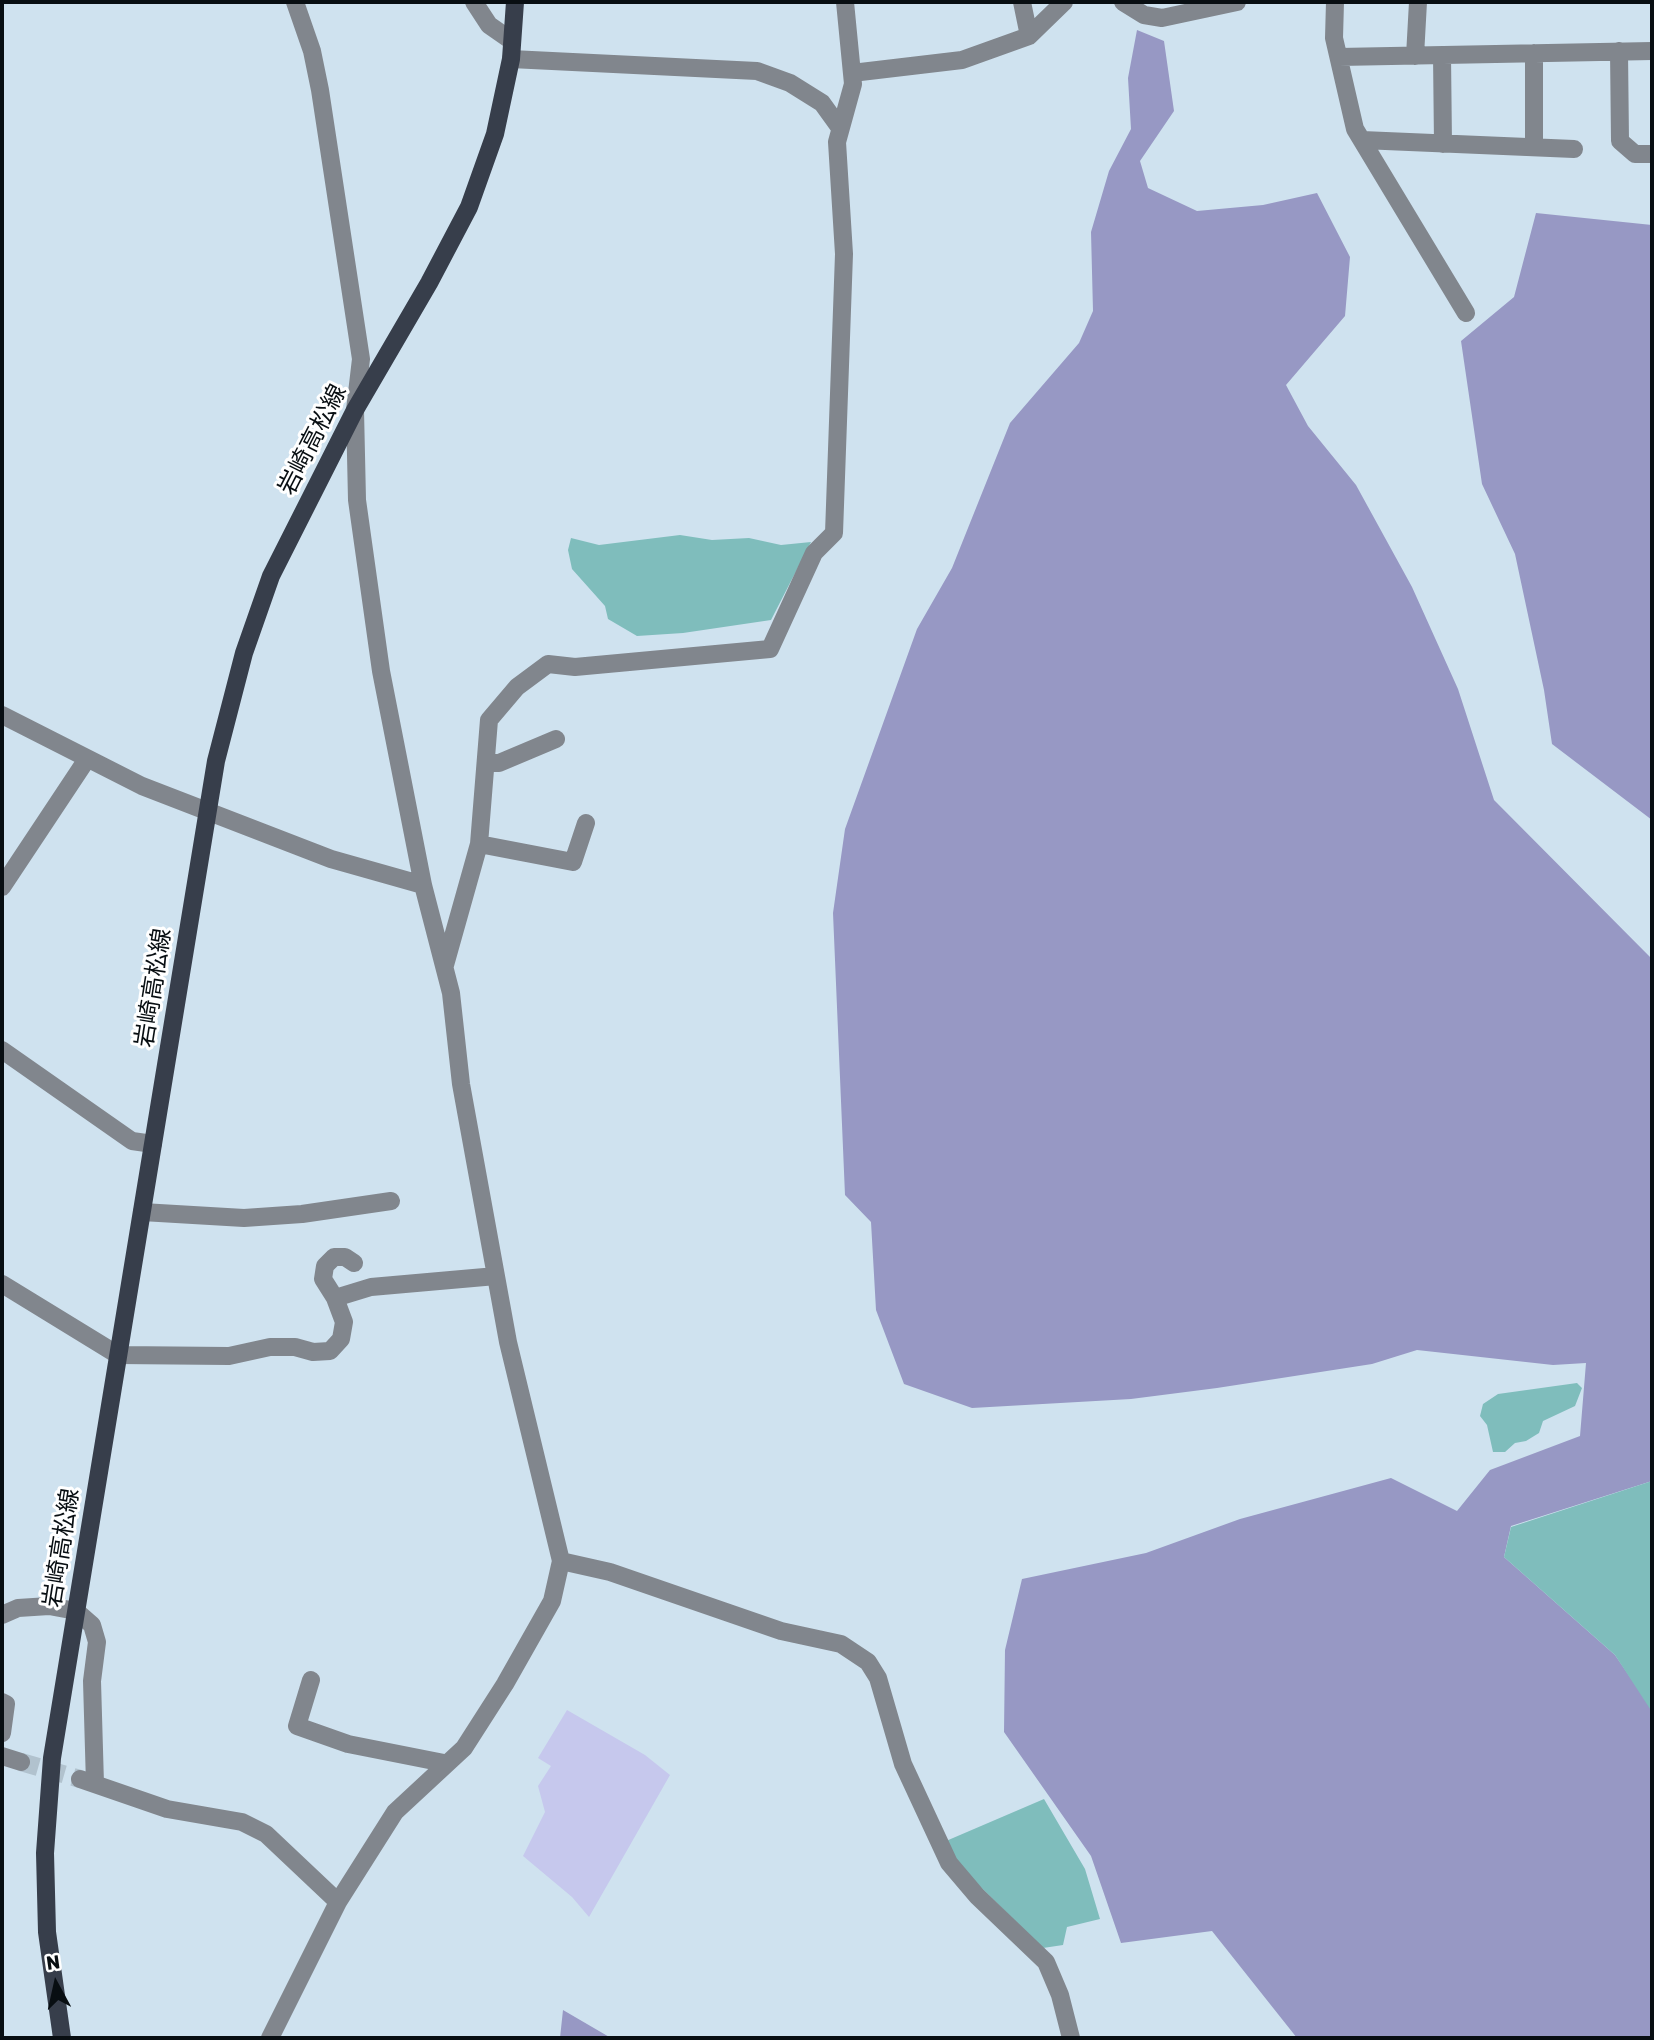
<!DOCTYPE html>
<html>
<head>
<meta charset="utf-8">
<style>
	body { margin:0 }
	#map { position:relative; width:1654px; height:2040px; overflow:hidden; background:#cfe2ef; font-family:Rubik,sans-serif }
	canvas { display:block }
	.frame { position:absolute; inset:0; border:4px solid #080e12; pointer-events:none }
	.north { position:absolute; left:21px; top:1949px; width:70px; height:70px; -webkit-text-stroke:5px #fff; paint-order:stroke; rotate:352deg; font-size:19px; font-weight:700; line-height:28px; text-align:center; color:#080e12 }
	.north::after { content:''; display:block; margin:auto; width:24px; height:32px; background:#080e12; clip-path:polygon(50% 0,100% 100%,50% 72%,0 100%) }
</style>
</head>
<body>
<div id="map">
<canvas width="1654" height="2040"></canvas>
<div class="frame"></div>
<div class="north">N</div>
</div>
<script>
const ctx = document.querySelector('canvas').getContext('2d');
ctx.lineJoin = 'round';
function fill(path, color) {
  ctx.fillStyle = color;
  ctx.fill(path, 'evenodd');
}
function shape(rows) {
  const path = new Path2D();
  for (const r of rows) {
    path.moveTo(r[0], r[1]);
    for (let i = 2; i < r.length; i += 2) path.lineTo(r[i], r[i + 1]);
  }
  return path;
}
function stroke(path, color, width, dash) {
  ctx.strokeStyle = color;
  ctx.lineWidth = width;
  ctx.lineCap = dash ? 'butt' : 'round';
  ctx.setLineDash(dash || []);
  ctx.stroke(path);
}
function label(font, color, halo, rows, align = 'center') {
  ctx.font = font + ' Rubik,"Noto Sans JP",sans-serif';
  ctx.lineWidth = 6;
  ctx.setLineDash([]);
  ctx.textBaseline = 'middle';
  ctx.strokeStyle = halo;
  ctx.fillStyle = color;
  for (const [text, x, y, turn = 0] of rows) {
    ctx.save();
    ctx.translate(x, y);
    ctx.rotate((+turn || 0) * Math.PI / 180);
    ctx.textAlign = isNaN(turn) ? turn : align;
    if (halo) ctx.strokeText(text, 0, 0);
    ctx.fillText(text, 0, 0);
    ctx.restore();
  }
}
const green = shape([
	[567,1710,645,1755,670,1775,589,1917,572,1897,523,1856,545,1812,538,1786,551,1766,538,1758]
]);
const forest = shape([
	[1137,30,1164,41,1174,111,1140,161,1148,188,1197,211,1263,205,1317,193,1350,257,1345,316,1286,385,1308,426,1356,485,1412,587,1458,689,1494,800,1652,959,1652,1481,1511,1526,1504,1557,1615,1655,1652,1709,1652,2038,1297,2038,1212,1931,1121,1943,1091,1856,1004,1732,1005,1650,1022,1579,1146,1553,1240,1519,1391,1478,1457,1511,1490,1470,1580,1436,1586,1363,1553,1365,1417,1350,1372,1364,1217,1388,1131,1399,972,1408,904,1384,876,1310,871,1222,845,1195,833,913,845,829,917,629,952,568,1010,423,1079,343,1093,311,1091,232,1109,171,1131,129,1128,78],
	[1536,213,1652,225,1652,820,1552,744,1544,690,1515,554,1482,484,1461,341,1514,297],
	[563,2010,611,2038,560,2038]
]);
const water = shape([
	[680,535,712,540,749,538,781,545,811,542,771,620,683,633,637,636,608,619,605,606,572,569,568,550,571,538,599,545],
	[1577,1383,1582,1388,1575,1406,1543,1421,1539,1433,1526,1441,1515,1443,1505,1452,1493,1452,1487,1425,1480,1416,1483,1404,1498,1394],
	[1652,1481,1652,1712,1615,1655,1504,1557,1511,1527],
	[1044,1799,1085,1869,1100,1919,1067,1927,1063,1945,1043,1948,959,1866,946,1841]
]);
const minorTunnel = shape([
	[21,1762,80,1779]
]);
const minor = shape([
	[474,2,489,25,512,41],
	[1022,2,1029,36],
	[1123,2,1144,15,1162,18,1237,2],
	[1335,2,1334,38,1355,129,1466,313],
	[1619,51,1620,141,1635,154,1652,154],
	[1442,55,1443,144],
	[1415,56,1418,2],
	[1339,57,1652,51],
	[511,59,757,71,790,83,822,103,840,128],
	[852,73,962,60,1029,36,1064,2],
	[1362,140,1574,149],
	[1534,147,1534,53],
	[2,715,142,786,331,859,423,885],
	[486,763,499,763,556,739],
	[479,844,573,862,586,823],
	[2,887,87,759],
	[445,965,479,844,489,720,517,687,548,664,575,667,770,649,814,553,834,533,844,254,837,142,853,84,845,2],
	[2,1050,132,1141,153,1144],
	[142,1212,244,1218,302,1214,391,1201],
	[2,1284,118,1355,229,1356,270,1347,295,1347,313,1352,330,1351,341,1339,344,1322,335,1298,323,1279,325,1266,334,1257,345,1257,354,1263],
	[335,1298,371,1287,496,1276],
	[561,1561,610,1572,781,1631,841,1644,868,1662,878,1678,903,1764,949,1863,977,1896,1046,1962,1060,1995,1071,2038],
	[2,1615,18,1608,49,1606,76,1611,92,1625,97,1642,92,1681,95,1784],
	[311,1680,297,1726,348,1744,444,1763],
	[2,1702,6,1704,2,1733],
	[2,1756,21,1762],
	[80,1779,167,1809,242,1822,266,1834,338,1902],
	[270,2038,338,1902,395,1812,464,1748,505,1684,552,1601,561,1561,508,1342,461,1084,451,993,423,885,381,671,357,500,355,410,361,359,320,90,312,51,295,2]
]);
const major = shape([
	[62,2038,47,1932,45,1853,52,1758,216,761,244,653,271,576,355,410,429,283,469,207,495,134,511,59,515,2]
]);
const streetNames = [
	["岩崎高松線",313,440,-63],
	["岩崎高松線",154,988,-81],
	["岩崎高松線",62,1548,-81]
];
fill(green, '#c6c8ed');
fill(forest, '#9798c4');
fill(water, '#7fbdbc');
stroke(minorTunnel, '#b1c2ce', 18, [18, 9]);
stroke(minor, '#81868d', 18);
stroke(major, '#373e4b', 18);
label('24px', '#080e12', '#fff', streetNames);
</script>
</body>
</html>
